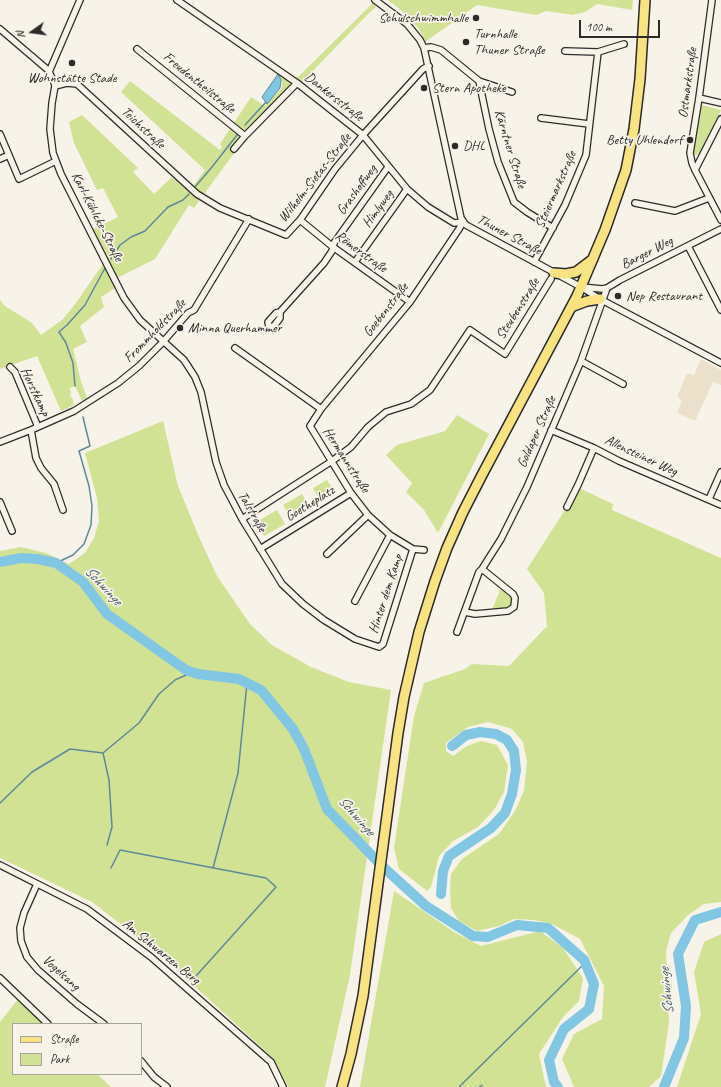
<!DOCTYPE html>
<html>
<head>
<meta charset="utf-8">
<style>
	body { margin:0 }
	#map { position:relative; width:721px; height:1087px; overflow:hidden; background:#f7f3e8; font-family:Caveat,sans-serif }
	canvas { display:block }
	.legend { position:absolute; left:12px; top:1023px; width:130px; height:52px; box-sizing:border-box; background:#f7f3e8; border:1px solid #a5a39c; margin:0; padding:5px 7px; list-style:none; font-size:12px; color:#2b2b2b }
	.legend li { display:flex; align-items:center; gap:8px; height:20px }
	.legend b { width:20px; border:1px solid #a5a39c }
	.north { position:absolute; left:12px; top:12px; width:40px; height:40px; -webkit-text-stroke:3px #f7f3e8; paint-order:stroke; rotate:256deg; font-size:11px; font-weight:700; line-height:16px; text-align:center; color:#2b2b2b }
	.north::after { content:''; display:block; margin:auto; width:14px; height:18px; background:#2b2b2b; clip-path:polygon(50% 0,100% 100%,50% 72%,0 100%) }
	.scale { position:absolute; left:579px; top:20px; width:81px; height:18px; box-sizing:border-box; border:2px solid #2b2b2b; border-top:0; padding-left:5px; font-size:12px; line-height:14px; white-space:nowrap; color:#2b2b2b; -webkit-text-stroke:3px #f7f3e8; paint-order:stroke }
</style>
</head>
<body>
<div id="map">
<canvas width="721" height="1087"></canvas>
<ul class="legend">
<li><b style="height:5px;background:#f8e281"></b>Straße</li>
<li><b style="height:11px;background:#d2e295"></b>Park</li>
</ul>
<div class="north">N</div>
<div class="scale">100 m</div>
</div>
<script>
const ctx = document.querySelector('canvas').getContext('2d');
ctx.lineJoin = 'round';
function fill(path, color) {
  ctx.fillStyle = color;
  ctx.fill(path, 'evenodd');
}
function shape(rows) {
  const path = new Path2D();
  for (const r of rows) {
    path.moveTo(r[0], r[1]);
    for (let i = 2; i < r.length; i += 2) path.lineTo(r[i], r[i + 1]);
  }
  return path;
}
function stroke(path, color, width, dash) {
  ctx.strokeStyle = color;
  ctx.lineWidth = width;
  ctx.lineCap = dash ? 'butt' : 'round';
  ctx.setLineDash(dash || []);
  ctx.stroke(path);
}
function label(font, color, halo, rows, align = 'center') {
  ctx.font = font + ' Caveat,sans-serif';
  ctx.lineWidth = 3.5;
  ctx.setLineDash([]);
  ctx.textBaseline = 'middle';
  ctx.strokeStyle = halo;
  ctx.fillStyle = color;
  for (const [text, x, y, turn = 0] of rows) {
    ctx.save();
    ctx.translate(x, y);
    ctx.rotate((+turn || 0) * Math.PI / 180);
    ctx.textAlign = isNaN(turn) ? turn : align;
    if (halo) ctx.strokeText(text, 0, 0);
    ctx.fillText(text, 0, 0);
    ctx.restore();
  }
}
const built = shape([
	[701,359,721,370,721,385,713,382,695,421,677,413,682,400,677,397,687,373,694,375]
]);
const green = shape([
	[388,0,633,0,632,10,597,4,585,12,573,15,546,11,536,15,477,5,425,42,419,29,407,15],
	[373,3,376,7,368,14,301,83,297,80,245,130,233,147,236,151,232,156,194,208,189,205,155,259,117,278,92,230,118,217,103,188,97,190,74,143,69,122,82,115,138,168,133,172,154,194,172,177,187,190,193,186,205,170,121,92,130,81,220,150,222,147,220,144,251,97,265,106,282,88,282,81,280,77,281,74,292,81,296,76,298,77],
	[702,105,721,110,701,152,697,155,693,154],
	[105,261,115,288,101,297,104,307,80,326,87,342,73,349,81,381,87,398,82,401,75,386,70,388,71,393,70,397,72,397,74,405,61,411,37,356,0,369,0,300,5,306,32,323,41,335,62,320,73,307],
	[457,415,489,434,438,533,424,510,406,492,412,483,386,455,397,445,445,431],
	[163,421,178,486,199,537,217,576,250,624,272,645,311,667,349,682,391,690,350,975,325,1087,288,1087,274,1059,165,959,92,902,0,858,0,551,21,547,46,553,69,564,85,553,94,538,99,521,97,498,85,453],
	[327,480,334,491,320,500,313,488],
	[579,488,613,504,612,510,721,558,721,902,704,904,688,915,671,933,666,951,669,1023,661,1076,649,1087,574,1087,562,1059,574,1034,602,1019,604,986,580,939,552,924,534,920,514,919,499,926,477,931,459,921,451,908,450,889,451,874,462,859,499,834,515,811,524,791,527,762,523,742,512,729,488,722,468,727,446,743,446,751,453,756,467,746,481,741,497,745,508,765,504,792,494,810,478,827,453,841,439,856,431,887,427,891,399,869,394,848,414,716,424,683,465,669,472,664,509,666,547,626,544,593,527,569],
	[302,494,310,508,291,519,283,505],
	[277,510,285,524,264,536,256,522],
	[501,587,513,599,513,605,510,608,492,610],
	[394,891,454,932,481,946,540,931,563,948,583,978,579,1001,563,1017,539,1054,546,1087,360,1087],
	[721,934,721,1087,677,1087,701,1014,694,972,704,942],
	[18,999,44,1024,13,1024,13,1074,97,1074,111,1087,0,1087,0,1022]
]);
const water = shape([
	[278,74,281,80,280,88,267,104,262,97,278,74]
]);
const stream = shape([
	[245,125,266,102],
	[194,188,212,167,237,135],
	[111,259,120,245,131,237,145,231,168,207,183,200,189,194],
	[75,386,73,363,66,343,59,332,67,325,85,305,105,268],
	[56,563,73,555,84,544,91,525,92,506,89,486,79,451,90,446,83,417],
	[103,753,109,780,112,827,107,845],
	[0,803,32,772,70,749,103,753,139,723,159,694,175,680,193,672],
	[111,868,120,850,266,878,276,887,196,976],
	[213,868,238,773,247,683],
	[459,1087,585,963],
	[479,1087,482,1085]
]);
const river = shape([
	[0,562,21,558,38,559,56,563,83,582,107,614,186,670,198,674,239,679,261,690,293,729,304,749,327,809,382,866,426,906,473,936,488,937,517,925,548,928,584,960,594,984,589,1009,564,1029,549,1060,554,1082,558,1087],
	[441,894,443,871,449,856,491,828,505,813,512,794,516,770,514,751,507,740,496,734,480,732,466,735,452,746],
	[664,1087,684,1038,686,1006,678,954,695,920,721,912]
]);
const minor = shape([
	[177,0,297,83,363,135,407,189,428,207,454,223,463,222],
	[375,0,407,24,420,40,424,48,461,218,466,225,581,287,600,299,721,363],
	[712,0,699,98,690,153,692,163,695,170,721,220],
	[0,29,48,70,54,82,55,86,67,83,77,84,197,194,220,208,286,235,300,220,335,169,363,135,423,69,429,66],
	[424,48,431,47,441,50,479,81,512,92],
	[137,49,245,136],
	[565,51,598,52,624,44],
	[49,72,80,0],
	[479,81,489,129,498,162,514,202,527,212,553,228],
	[55,86,52,103,50,129,53,153,61,174,124,298,140,320,184,360,195,377,201,392,216,462,224,485,242,519,282,584,303,604,324,620,355,639,379,647,383,644,413,549],
	[699,98,721,103],
	[541,118,589,124],
	[0,134,19,179,56,161],
	[234,149,245,136,297,83],
	[0,159,9,155],
	[695,170,721,119],
	[635,203,675,211,709,198],
	[300,220,333,247,410,302],
	[688,246,721,310],
	[355,262,407,189],
	[534,262,565,205,586,155,598,52],
	[582,287,602,289,607,288,620,280,721,229],
	[280,312,280,318,274,326,269,327,268,322,276,313,280,312,324,263,332,251,334,243,388,167],
	[235,348,321,409,310,426,351,493,368,515,390,535,413,549,424,550],
	[581,361,623,384],
	[10,367,15,372,38,427],
	[321,409,410,302,459,229,463,222],
	[31,430,36,458,41,468,54,484,63,510],
	[551,430,594,448,619,461,721,505],
	[0,442,31,430,74,411,118,383,139,366,163,342,188,313,194,310,249,219],
	[709,499,721,472],
	[0,502,12,531],
	[567,507,578,485,594,448],
	[242,519,332,461,351,447,368,427,386,412,411,404,430,390,470,330,505,354,551,279],
	[260,549,351,493],
	[327,554,368,515],
	[482,569,501,539,527,487,581,361,607,288],
	[355,601,390,535],
	[457,632,479,572,482,569,513,594,515,598,514,607,508,611,475,614,465,612],
	[0,865,87,909,151,957,271,1062,283,1087],
	[37,884,24,913,20,928,21,941,27,957,38,970,77,1004,104,1024],
	[0,978,48,1024],
	[141,1061,154,1077,167,1087]
]);
const primary = shape([
	[554,273,566,274,576,272,593,259],
	[571,307,587,301,600,299],
	[342,1087,351,1054,363,996,398,733,404,697,419,632,435,581,447,548,463,512,482,475,577,296,605,230,626,170,634,129,640,79,645,0]
]);
const markers = [
	[476,18,4,"#2b2b2b"],
	[466,42,4,"#2b2b2b"],
	[72,63,4,"#2b2b2b"],
	[424,88,4,"#2b2b2b"],
	[690,140,4,"#2b2b2b"],
	[455,146,4,"#2b2b2b"],
	[618,296,4,"#2b2b2b"],
	[180,328,4,"#2b2b2b"]
];
const poiNames = [
	["Schulschwimmhalle",468,18,"right"],
	["Turnhalle",474,34],
	["Thuner Straße",474,50],
	["Wohnstätte Stade",72,78,"center"],
	["Stern Apotheke",432,88],
	["Betty Uhlendorf",682,140,"right"],
	["DHL",463,146],
	["Nep Restaurant",626,296],
	["Minna Querhammer",188,328]
];
const streetNames = [
	["Freudentheilstraße",199,83,39],
	["Ostmarkstraße",688,83,-82],
	["Dankersstraße",334,97,38],
	["Teichstraße",143,128,43],
	["Kärntner Straße",510,149,73],
	["Wilhelm-Sietas-Straße",315,178,-52],
	["Grashoffweg",357,190,-54],
	["Steiermarkstraße",556,190,-66],
	["Himlyweg",378,209,-54],
	["Karl-Kühlcke-Straße",97,217,63],
	["Thuner Straße",509,235,28],
	["Römerstraße",361,252,36],
	["Barger Weg",647,253,-27],
	["Steubenstraße",518,309,-58],
	["Goebenstraße",386,310,-52],
	["Frommholdstraße",155,331,-46],
	["Horstkamp",35,392,65],
	["Goldaper Straße",537,432,-66],
	["Allensteiner Weg",641,456,25],
	["Hermannstraße",346,460,57],
	["Goetheplatz",310,504,-32],
	["Talstraße",252,512,60],
	["Hinter dem Kamp",386,594,-72],
	["Am Schwarzen Berg",161,952,39],
	["Vogelsang",61,973,42]
];
const waterNames = [
	["Schwinge",103,586,47],
	["Schwinge",356,816,49],
	["Schwinge",667,991,-96]
];
fill(built, '#ebe0ca');
fill(green, '#d2e295');
fill(water, '#81c6e2');
stroke(water, '#5f8899', 1);
stroke(stream, '#5f8899', 1.5);
stroke(river, '#81c6e2', 10);
stroke(minor, '#2b2b2b', 8);
stroke(primary, '#2b2b2b', 12);
stroke(minor, '#f7f3e8', 5.5);
stroke(primary, '#f8e281', 9);
for (const [x, y, r, color] of markers) {
  const dot = new Path2D();
  dot.arc(x, y, r, 0, 2 * Math.PI);
  ctx.fillStyle = color;
  ctx.fill(dot);
  stroke(dot, '#f7f3e8', 1.5);
}
label('14px', '#2b2b2b', '#f7f3e8', poiNames, 'left');
label('14px', '#2b2b2b', '#f7f3e8', streetNames);
label('italic 15px', '#455a62', '#f7f3e8', waterNames);
</script>
</body>
</html>
